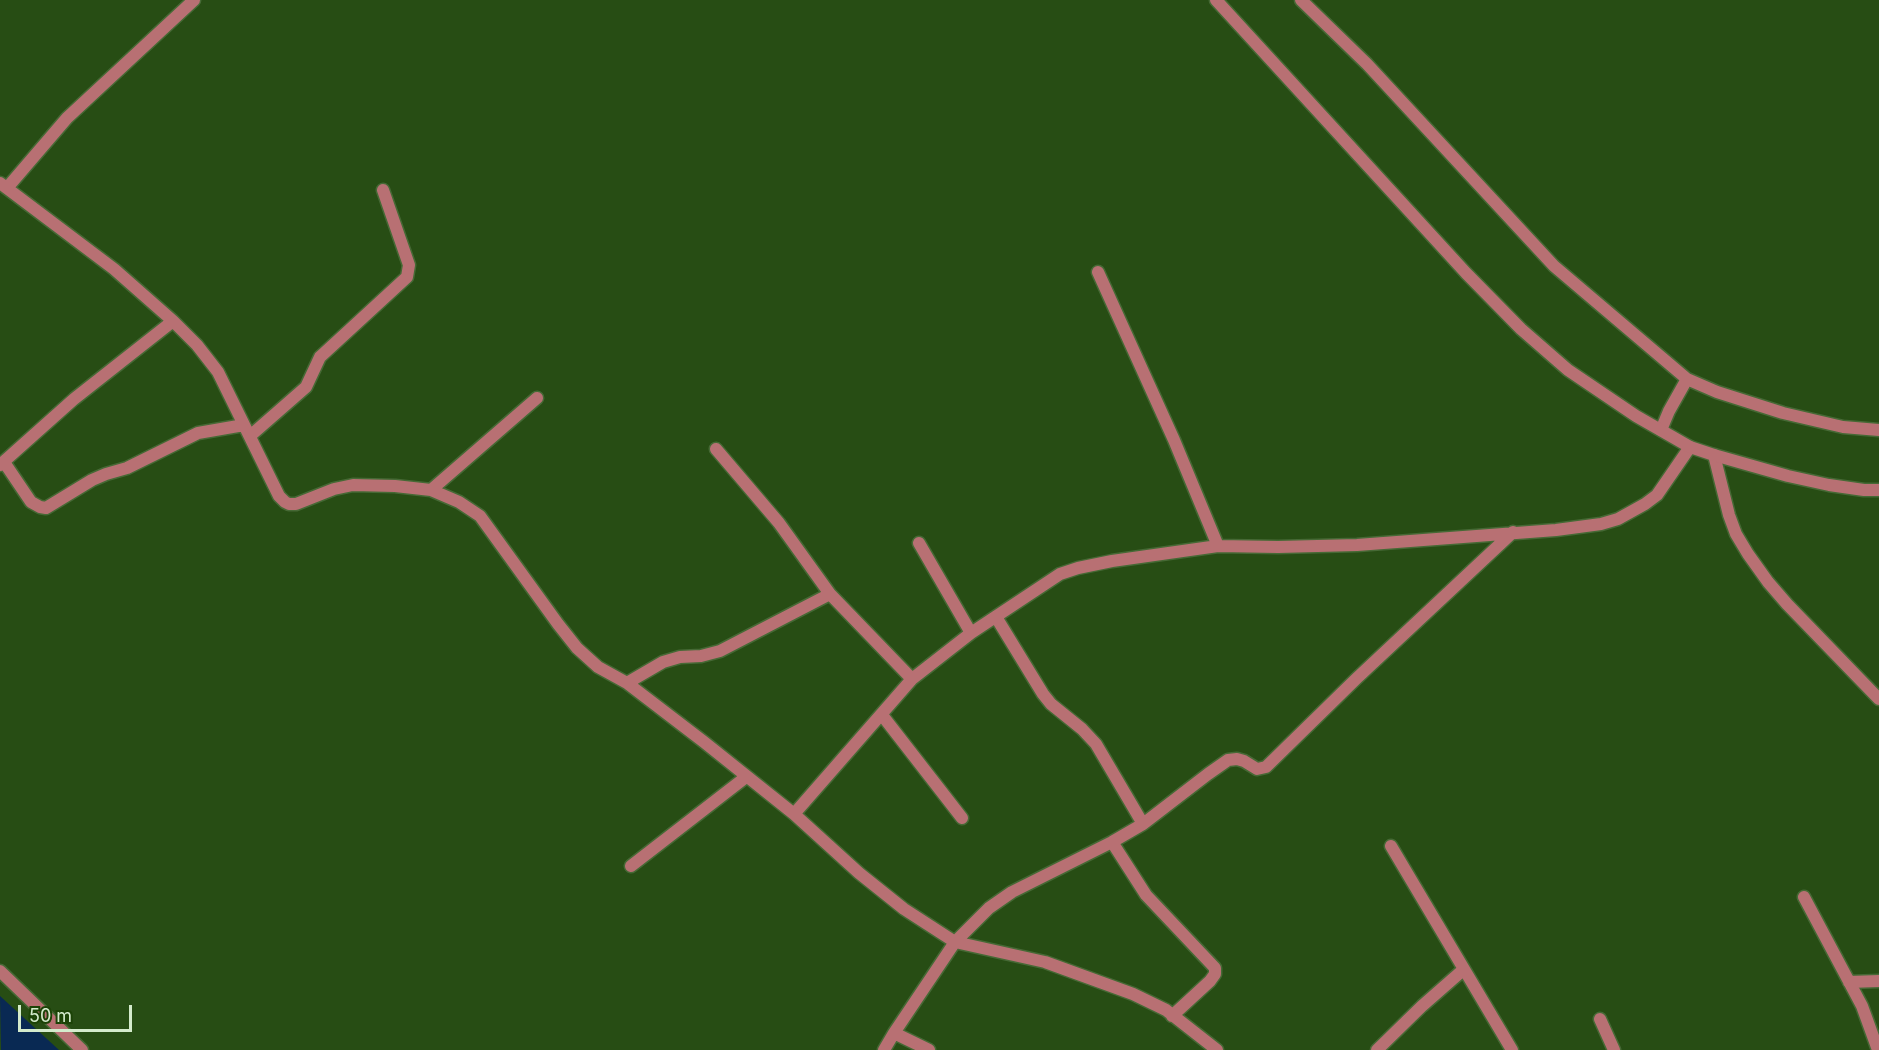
<!DOCTYPE html>
<html>
<head>
<meta charset="utf-8">
<style>
	body { margin:0 }
	#map { position:relative; width:1879px; height:1050px; overflow:hidden; background:#274d14; font-family:Inter,sans-serif }
	canvas { display:block }
	.scale { position:absolute; left:18px; top:1005px; width:114px; height:27px; box-sizing:border-box; border:3px solid #d4ebcc; border-top:0; padding-left:8px; font-size:18px; line-height:21px; white-space:nowrap; color:#d4ebcc; -webkit-text-stroke:4px #1c4307; paint-order:stroke }
</style>
</head>
<body>
<div id="map">
<canvas width="1879" height="1050"></canvas>
<div class="scale">50 m</div>
</div>
<script>
const ctx = document.querySelector('canvas').getContext('2d');
ctx.lineJoin = 'round';
function fill(path, color) {
  ctx.fillStyle = color;
  ctx.fill(path, 'evenodd');
}
function shape(rows) {
  const path = new Path2D();
  for (const r of rows) {
    path.moveTo(r[0], r[1]);
    for (let i = 2; i < r.length; i += 2) path.lineTo(r[i], r[i + 1]);
  }
  return path;
}
function stroke(path, color, width, dash) {
  ctx.strokeStyle = color;
  ctx.lineWidth = width;
  ctx.lineCap = dash ? 'butt' : 'round';
  ctx.setLineDash(dash || []);
  ctx.stroke(path);
}
const water = shape([
	[0,996,59,1050,1,1050]
]);
const minor = shape([
	[1301,0,1367,64,1554,266,1687,379,1717,392,1783,413,1843,427,1879,430],
	[0,183,114,269,173,321,197,345,218,372,279,496,285,502,289,504,296,504,334,489,353,485,395,486,431,490,459,502,480,516,558,624,577,648,598,667,627,683,704,742,794,814,859,873,904,909,955,942,1045,962,1133,994,1166,1010,1217,1050],
	[7,188,67,118,194,0],
	[1098,272,1174,440,1218,546],
	[1661,430,1669,411,1687,379],
	[250,436,306,387,320,357,407,277,409,265,383,190],
	[716,449,779,523,830,594,912,679],
	[1714,455,1729,515,1736,534,1748,554,1768,582,1787,604,1879,699],
	[4,462,31,502,40,507,46,508,92,480,106,474,127,468,198,433,244,425],
	[0,465,74,399,173,321],
	[431,490,537,398],
	[919,543,971,633],
	[996,617,1043,694,1051,704,1082,729,1096,744,1143,824],
	[627,683,663,662,680,657,701,656,720,651,830,594],
	[882,715,962,818],
	[794,814,912,679,971,633,1060,574,1078,568,1112,561,1218,546,1278,547,1357,545,1556,530,1601,524,1618,519,1645,504,1657,495,1690,447],
	[1112,842,1146,895,1215,968,1215,974,1210,981,1172,1016],
	[1391,846,1512,1050],
	[631,866,746,777],
	[1804,897,1862,1006,1878,1050],
	[0,971,82,1050],
	[1849,982,1879,981],
	[1600,1019,1614,1050],
	[894,1033,929,1050],
	[884,1050,894,1033,955,942,989,908,1012,892,1112,842,1143,824,1208,774,1228,760,1237,759,1244,761,1257,769,1266,767,1357,678,1513,532],
	[1377,1050,1422,1006,1463,970]
]);
const tertiary = shape([
	[1216,0,1466,273,1521,329,1568,370,1636,416,1690,447,1714,455,1788,476,1829,485,1864,490,1879,490]
]);
fill(water, '#092953');
stroke(minor, '#466935', 15);
stroke(tertiary, '#466935', 15);
stroke(minor, '#b87073', 12);
stroke(tertiary, '#b87073', 12);
</script>
</body>
</html>
